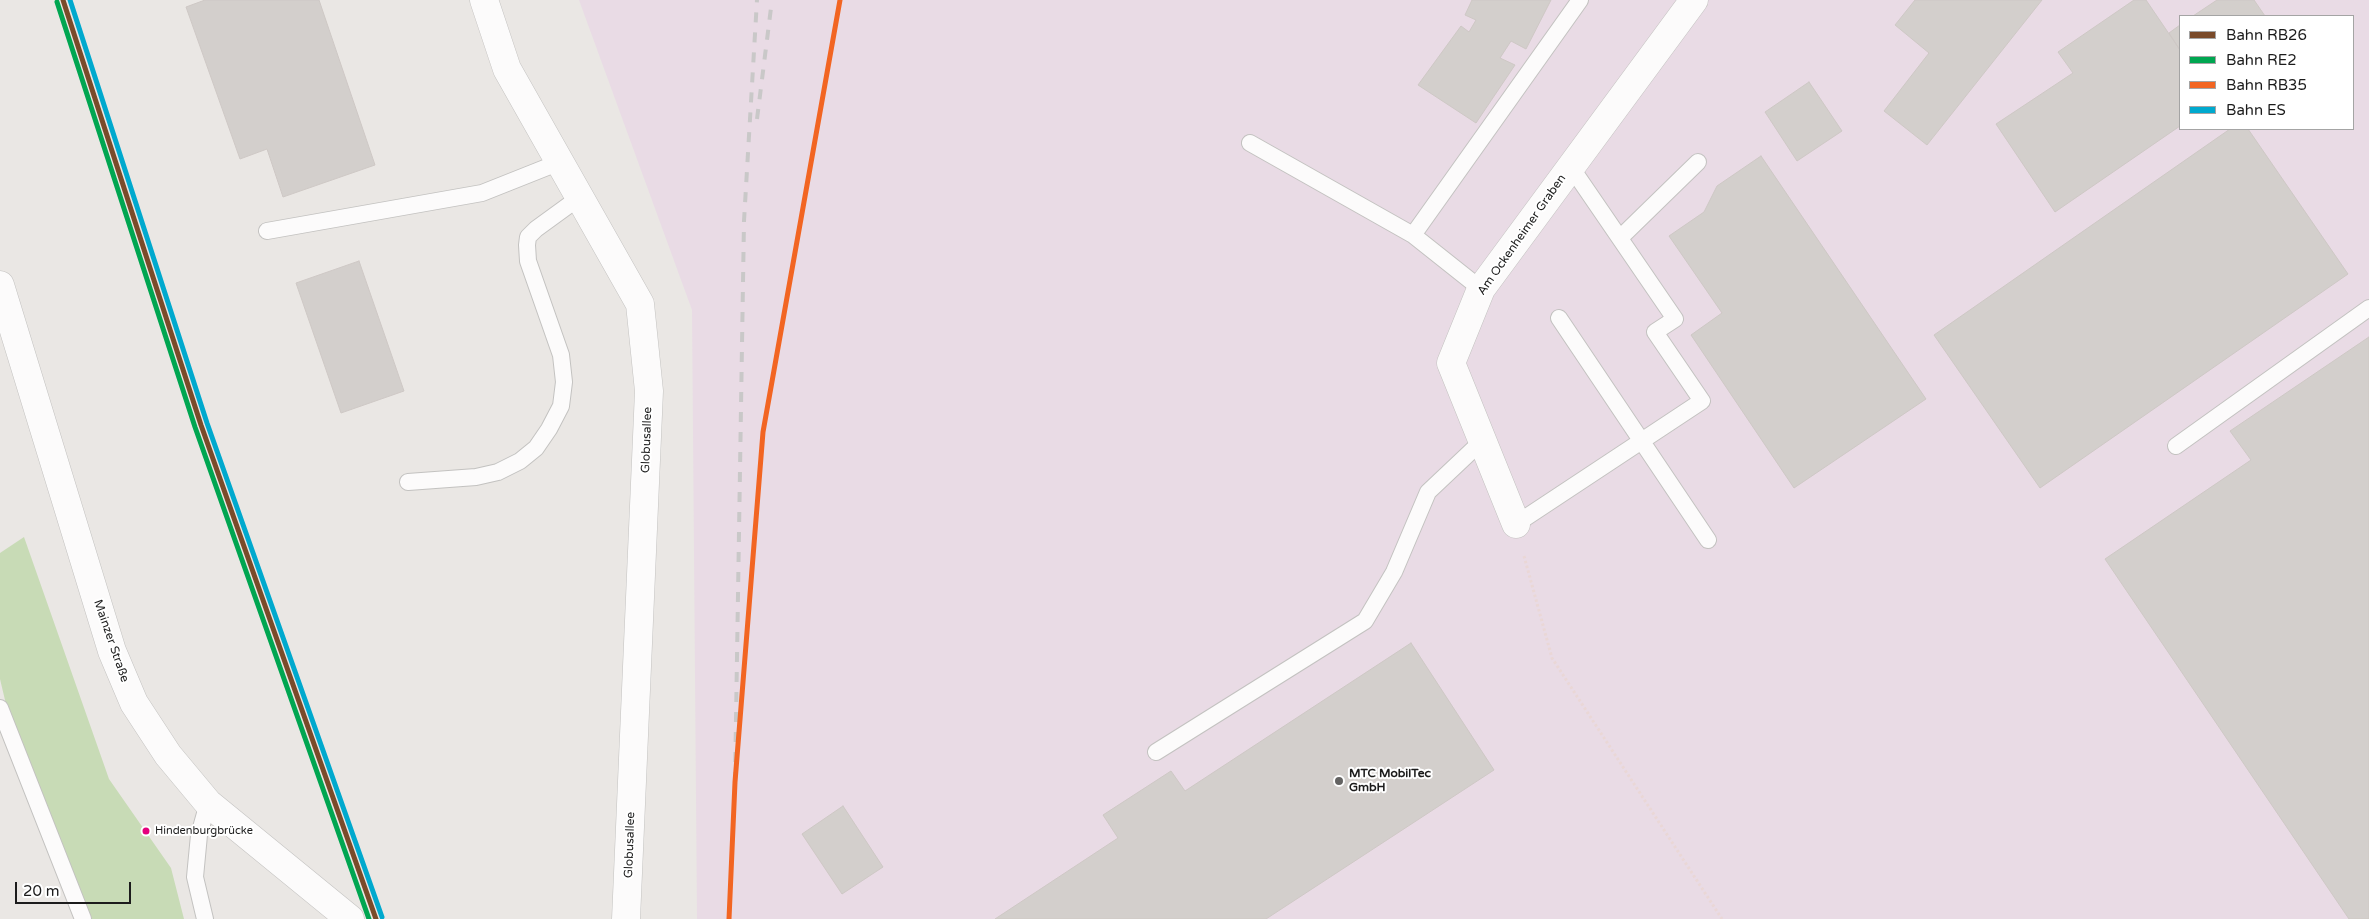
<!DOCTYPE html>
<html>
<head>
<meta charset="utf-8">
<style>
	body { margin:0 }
	#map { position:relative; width:2369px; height:919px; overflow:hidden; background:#eae7e4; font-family:"Varela Round",sans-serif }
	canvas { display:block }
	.legend { position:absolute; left:2179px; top:15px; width:175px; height:115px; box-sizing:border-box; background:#fff; border:1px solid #a4a4a4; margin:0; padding:6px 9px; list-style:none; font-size:15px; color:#1c1c1c }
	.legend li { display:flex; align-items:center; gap:10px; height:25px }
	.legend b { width:25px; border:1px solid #a4a4a4 }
	.scale { position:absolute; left:15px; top:882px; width:116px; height:22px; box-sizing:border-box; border:2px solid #1c1c1c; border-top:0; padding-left:6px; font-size:15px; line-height:18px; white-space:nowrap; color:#1c1c1c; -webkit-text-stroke:4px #fff; paint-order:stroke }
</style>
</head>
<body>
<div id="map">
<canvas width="2369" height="919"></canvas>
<ul class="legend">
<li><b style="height:6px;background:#7a4b2a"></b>Bahn RB26</li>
<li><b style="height:6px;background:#00a651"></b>Bahn RE2</li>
<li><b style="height:6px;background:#f26522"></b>Bahn RB35</li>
<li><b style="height:6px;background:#00a9ce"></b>Bahn ES</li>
</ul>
<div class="scale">20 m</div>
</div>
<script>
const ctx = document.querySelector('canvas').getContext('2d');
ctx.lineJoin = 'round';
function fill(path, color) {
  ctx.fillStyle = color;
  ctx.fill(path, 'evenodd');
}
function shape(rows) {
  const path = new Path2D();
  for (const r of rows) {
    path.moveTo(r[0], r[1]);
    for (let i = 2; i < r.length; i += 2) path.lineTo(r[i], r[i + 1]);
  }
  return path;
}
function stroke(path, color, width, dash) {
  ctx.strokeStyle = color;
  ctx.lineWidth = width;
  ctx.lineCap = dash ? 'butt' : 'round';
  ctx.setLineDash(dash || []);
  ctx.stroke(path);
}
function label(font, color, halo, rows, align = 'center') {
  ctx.font = font + ' "Varela Round",sans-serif';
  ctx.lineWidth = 4;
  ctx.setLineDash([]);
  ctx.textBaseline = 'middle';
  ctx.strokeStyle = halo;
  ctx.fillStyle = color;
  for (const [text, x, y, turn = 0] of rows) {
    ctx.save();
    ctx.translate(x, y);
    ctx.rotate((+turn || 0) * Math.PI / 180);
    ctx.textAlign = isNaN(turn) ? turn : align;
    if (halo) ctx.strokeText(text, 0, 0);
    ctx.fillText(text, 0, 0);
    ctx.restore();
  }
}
const industrial = shape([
	[579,0,2369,0,2369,919,697,919,692,310],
	[2180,16,2353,16,2353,129,2180,129]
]);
const forest = shape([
	[24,537,109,779,171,868,184,919,92,919,9,717,0,679,0,553]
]);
const building = shape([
	[205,0,319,0,375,165,283,197,267,149,240,159,186,7,205,0],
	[1472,0,1551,0,1526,49,1511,41,1500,58,1515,65,1476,123,1418,85,1461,26,1469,32,1476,20,1465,15,1472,0],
	[1915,0,2042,0,1927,145,1884,111,1929,53,1895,25,1915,0],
	[2134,0,2146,0,2180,50,2180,126,2055,212,1996,124,2073,73,2058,52,2134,0],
	[2217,0,2254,0,2265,16,2193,16,2217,0],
	[2180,25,2180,50,2169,33,2180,25],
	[1809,82,1842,131,1797,161,1765,112,1809,82],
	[2230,129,2248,129,2348,274,2040,488,1934,335,2230,129],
	[1761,156,1926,399,1794,488,1691,335,1722,313,1669,236,1704,212,1717,186,1761,156],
	[359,261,404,391,341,413,296,283,359,261],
	[2369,337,2369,919,2349,919,2105,559,2251,460,2230,431,2369,337],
	[1411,643,1494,770,1266,919,995,919,1118,838,1103,815,1171,771,1185,791,1411,643],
	[843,806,883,867,842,894,802,834,843,806]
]);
const path = shape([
	[1524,556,1552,658,1722,919]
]);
const service = shape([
	[1250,143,1413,235],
	[267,231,482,193,560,162],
	[1620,238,1698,162],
	[1481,289,1413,235,1580,0],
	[1559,318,1708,540],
	[2176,446,2369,308],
	[408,482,476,477,498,472,520,461,536,448,549,429,561,406,564,382,561,355,528,261,527,245,528,237,536,229,580,197],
	[1516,524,1702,401,1655,332,1675,319,1571,167],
	[0,708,83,919],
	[1156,752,1365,621,1394,572,1428,492,1482,441],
	[205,919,195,877,199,835,208,803]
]);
const minor = shape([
	[484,0,507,69,640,304,649,391,626,919],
	[0,285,112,651,134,703,168,755,208,803,350,919],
	[1516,524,1451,363,1481,289,1694,0]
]);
const rail = shape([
	[757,119,772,0],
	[735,782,744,221,757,0]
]);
const rail1 = shape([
	[63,0,201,425,376,919]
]);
const rail2 = shape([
	[57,2,195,427,369,919]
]);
const rail3 = shape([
	[729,919,735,782,763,432,840,0]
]);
const rail4 = shape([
	[70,0,207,423,382,917]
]);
const markers = [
	[1339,781,5,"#646362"],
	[146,831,4.5,"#e5007d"]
];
const busNames = [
	["Hindenburgbrücke",155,831]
];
const streetNames = [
	["Am Ockenheimer Graben",1522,235,-55],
	["Globusallee",647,440,-88],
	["Mainzer Straße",111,641,71],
	["Globusallee",630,845,-88]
];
const poiNames = [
	["MTC MobilTec",1349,774],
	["GmbH",1349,788]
];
fill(industrial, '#e9dbe5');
fill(forest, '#c8dbb6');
fill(building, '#d3cfcc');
stroke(building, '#cec8c5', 1);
stroke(service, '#c3c2c0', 18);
stroke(minor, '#c3c2c0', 29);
stroke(path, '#ead7d6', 3, [2.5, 2.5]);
stroke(service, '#fcfbfb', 16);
stroke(minor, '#fcfbfb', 28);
stroke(rail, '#c9c8c8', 4, [10, 10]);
stroke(rail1, '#7a4b2a', 5);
stroke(rail2, '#00a651', 5);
stroke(rail3, '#f26522', 5);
stroke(rail4, '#00a9ce', 5);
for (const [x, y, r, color] of markers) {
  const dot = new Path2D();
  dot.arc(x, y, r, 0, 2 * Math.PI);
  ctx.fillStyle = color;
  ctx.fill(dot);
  stroke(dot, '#fff', 2);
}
label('11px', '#1c1c1c', '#fff', busNames, 'left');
label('12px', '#1c1c1c', '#fff', streetNames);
label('bold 12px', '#1c1c1c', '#fff', poiNames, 'left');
</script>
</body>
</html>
